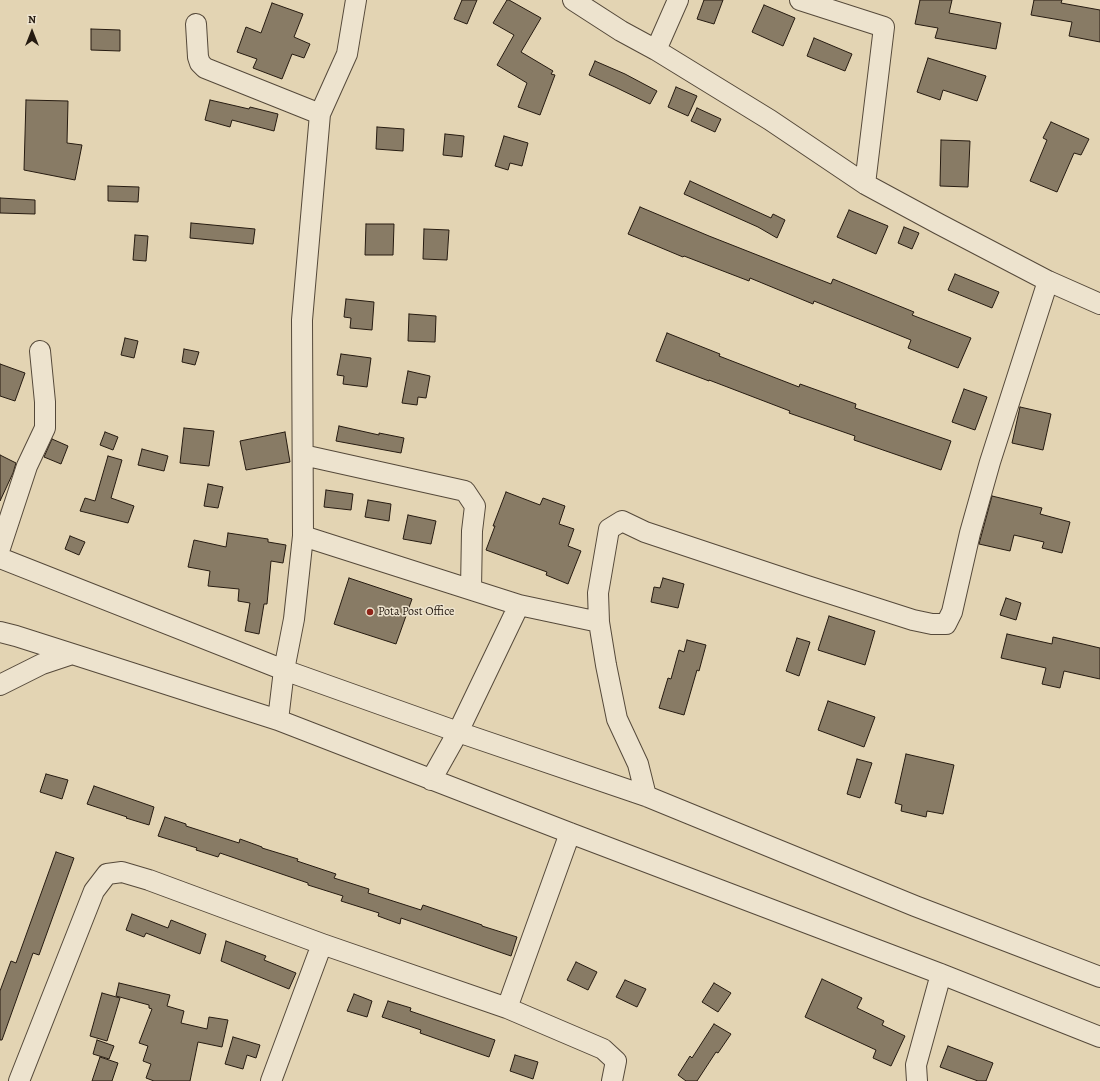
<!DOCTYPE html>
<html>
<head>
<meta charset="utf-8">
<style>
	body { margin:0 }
	#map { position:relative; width:1100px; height:1081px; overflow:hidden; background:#e3d4b3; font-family:Alegreya,serif }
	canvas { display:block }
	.north { position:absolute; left:12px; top:12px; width:40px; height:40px; -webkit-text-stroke:3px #ede3ce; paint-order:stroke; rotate:0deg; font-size:11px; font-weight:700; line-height:16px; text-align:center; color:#261b11 }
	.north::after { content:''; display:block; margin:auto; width:14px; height:18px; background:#261b11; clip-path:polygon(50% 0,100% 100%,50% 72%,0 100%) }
</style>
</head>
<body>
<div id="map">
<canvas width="1100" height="1081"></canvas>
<div class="north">N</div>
</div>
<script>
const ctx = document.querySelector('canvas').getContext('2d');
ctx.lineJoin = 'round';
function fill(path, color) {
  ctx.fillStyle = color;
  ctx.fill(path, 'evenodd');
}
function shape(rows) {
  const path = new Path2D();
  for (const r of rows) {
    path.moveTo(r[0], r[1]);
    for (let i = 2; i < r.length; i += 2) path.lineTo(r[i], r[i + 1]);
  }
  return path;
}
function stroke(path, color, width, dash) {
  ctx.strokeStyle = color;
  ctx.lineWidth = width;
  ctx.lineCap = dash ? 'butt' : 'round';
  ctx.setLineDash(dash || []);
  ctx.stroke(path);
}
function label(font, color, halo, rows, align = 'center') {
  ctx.font = font + ' Alegreya,serif';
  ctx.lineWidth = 3;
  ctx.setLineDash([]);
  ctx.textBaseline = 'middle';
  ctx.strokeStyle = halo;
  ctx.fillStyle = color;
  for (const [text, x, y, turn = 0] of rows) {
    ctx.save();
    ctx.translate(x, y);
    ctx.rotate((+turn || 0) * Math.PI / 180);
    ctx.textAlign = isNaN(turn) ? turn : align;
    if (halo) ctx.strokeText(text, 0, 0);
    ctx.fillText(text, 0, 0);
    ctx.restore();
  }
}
const building = shape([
	[462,0,477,0,467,24,454,19,462,0],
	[507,0,509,0,541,18,521,52,553,71,551,74,555,75,540,115,518,107,527,83,497,65,514,35,493,23,507,0],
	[704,0,723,0,714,24,697,19,704,0],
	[920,0,952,0,949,13,1001,23,996,49,935,38,938,28,915,24,920,0],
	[1034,0,1062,0,1061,3,1100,10,1100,42,1069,36,1072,22,1031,15,1034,0],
	[272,3,303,14,294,37,310,44,304,58,292,54,282,79,253,68,257,59,237,52,246,27,261,33,272,3],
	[764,5,795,18,783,46,752,32,764,5],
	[91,29,120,30,120,51,91,50,91,29],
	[814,38,852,54,845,71,807,56,814,38],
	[928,58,986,76,977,101,943,90,940,100,917,92,928,58],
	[595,61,625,74,657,91,650,104,615,87,589,75,595,61],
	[676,87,697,96,688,116,668,107,676,87],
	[26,100,68,101,67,143,82,145,75,180,24,170,26,100],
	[210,100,249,109,250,107,278,114,274,131,232,120,230,127,205,120,210,100],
	[697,108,721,119,715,132,691,121,697,108],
	[1051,122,1089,139,1081,155,1074,153,1057,192,1030,181,1047,140,1043,138,1051,122],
	[377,127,404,129,403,151,376,149,377,127],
	[445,134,464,136,462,157,443,155,445,134],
	[504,136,528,143,522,166,510,163,508,170,495,166,504,136],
	[941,140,970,141,968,187,940,186,941,140],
	[690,181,771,218,773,214,785,220,777,238,758,227,684,194,690,181],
	[108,186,139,187,138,202,108,201,108,186],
	[0,198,35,200,35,214,0,213,0,198],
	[640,207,709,236,831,284,833,279,914,312,912,315,971,338,958,368,908,348,911,340,814,301,813,304,750,278,749,281,684,256,683,257,628,234,640,207],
	[849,210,888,226,876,254,837,237,849,210],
	[191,223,255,229,253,244,190,238,191,223],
	[366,224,394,224,393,255,365,255,366,224],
	[904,227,919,233,912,249,898,243,904,227],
	[424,229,449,230,447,260,423,259,424,229],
	[135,235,148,236,146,261,133,260,135,235],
	[955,274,999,292,992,308,948,290,955,274],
	[346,299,374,302,372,330,350,328,351,318,344,317,346,299],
	[409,314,436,316,435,342,408,341,409,314],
	[667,333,720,354,719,356,799,387,800,384,856,404,855,408,951,441,941,470,854,440,855,436,789,413,790,411,709,380,709,381,656,361,667,333],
	[125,338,138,341,134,358,121,355,125,338],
	[184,349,199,352,195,365,182,362,184,349],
	[341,354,371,358,367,387,343,384,344,376,337,375,341,354],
	[0,364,25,373,15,401,0,396,0,364],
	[408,371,430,376,426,398,418,397,417,405,402,403,408,371],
	[964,389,987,397,975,430,952,422,964,389],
	[1020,407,1051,414,1043,450,1012,443,1020,407],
	[339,426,379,435,379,433,404,438,401,453,336,441,339,426],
	[184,428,214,431,209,466,180,463,184,428],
	[105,432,118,437,113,450,100,445,105,432],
	[285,432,290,462,246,470,240,441,285,432],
	[52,439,68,446,61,464,44,457,52,439],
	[142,449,168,456,164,471,138,465,142,449],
	[0,455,16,463,13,473,0,501,0,455],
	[108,456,122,460,111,498,134,506,128,523,80,511,85,498,95,501,108,456],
	[208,484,223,487,218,508,204,506,208,484],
	[326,490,353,494,351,510,324,507,326,490],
	[506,492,540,505,543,498,565,506,559,524,574,529,568,546,581,551,568,584,546,575,547,572,486,550,495,526,493,526,506,492],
	[992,496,1042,508,1040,514,1070,522,1062,553,1042,548,1044,542,1014,535,1010,551,979,544,992,496],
	[368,500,391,504,389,521,365,517,368,500],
	[408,515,436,521,431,544,403,539,408,515],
	[228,533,268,539,268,542,286,545,283,563,271,561,267,604,264,604,259,634,245,631,250,603,238,601,239,589,208,586,210,571,188,567,194,540,226,547,228,533],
	[70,536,85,542,79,555,65,549,70,536],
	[349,578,412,599,396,644,334,624,349,578],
	[663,578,684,584,678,608,651,602,654,587,660,588,663,578],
	[1006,598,1021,603,1016,620,1000,615,1006,598],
	[829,616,875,631,865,665,818,650,829,616],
	[1007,634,1052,644,1053,637,1100,648,1100,679,1064,671,1060,688,1042,684,1046,668,1001,658,1007,634],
	[797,638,810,642,799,676,786,671,797,638],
	[687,640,706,645,699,671,697,670,684,715,659,708,668,678,671,679,679,650,684,652,687,640],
	[828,701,875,717,864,747,818,730,828,701],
	[906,754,954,765,943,814,927,811,926,817,901,811,902,805,895,803,906,754],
	[857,759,872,763,860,798,847,794,857,759],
	[46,774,68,780,62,799,40,792,46,774],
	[94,786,154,807,149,825,126,818,127,817,87,804,94,786],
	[165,817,186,824,186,826,239,843,240,839,262,847,262,848,298,859,297,861,336,874,334,878,369,889,368,893,421,910,423,905,482,925,482,926,517,937,511,956,401,918,400,924,378,916,379,913,341,901,343,896,308,885,308,883,220,853,218,857,196,850,197,848,158,836,165,817],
	[56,852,74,858,39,955,33,953,2,1040,0,1040,0,991,11,961,16,963,56,852],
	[132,914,168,928,171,920,206,934,200,954,146,933,144,937,126,930,132,914],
	[226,941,266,956,264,960,296,973,289,989,221,961,226,941],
	[576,962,597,972,588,990,567,980,576,962],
	[822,979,862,998,857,1008,884,1021,882,1025,905,1036,891,1066,873,1058,876,1050,805,1017,822,979],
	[625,980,646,989,637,1007,616,997,625,980],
	[119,983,170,995,167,1006,184,1011,181,1023,207,1029,209,1017,228,1020,222,1047,198,1042,190,1081,154,1081,146,1078,151,1064,143,1061,148,1046,139,1043,152,1009,149,1008,149,1005,116,996,119,983],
	[714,983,731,993,718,1012,702,1002,714,983],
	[102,993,120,998,107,1041,90,1036,102,993],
	[354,994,372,1001,367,1017,347,1011,354,994],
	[388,1001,411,1008,410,1011,495,1040,489,1057,420,1033,421,1030,382,1017,388,1001],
	[714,1024,731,1034,718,1053,716,1052,697,1081,686,1081,678,1075,690,1056,692,1058,714,1024],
	[233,1037,260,1045,256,1058,247,1055,243,1069,225,1064,233,1037],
	[97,1040,114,1046,109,1059,93,1054,97,1040],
	[948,1046,993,1063,986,1081,978,1081,940,1067,948,1046],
	[515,1055,538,1062,533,1079,510,1071,515,1055],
	[100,1057,118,1063,112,1081,92,1081,100,1057]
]);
const minor = shape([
	[573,0,621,31,656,50,770,120,865,184,939,224,1048,281,1100,304],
	[800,0,884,27,865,184],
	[196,24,198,57,200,63,205,68,320,114],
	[656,50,678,0],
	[303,455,465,491,475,506,472,531,471,589],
	[303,536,519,605,599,622,598,593,609,529,622,521,645,532,807,586,913,620,932,624,946,624,952,612,970,533,990,462,1048,281],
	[0,548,27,466,45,428,45,402,40,351],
	[0,558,284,670,458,732,646,796,915,906,1100,977],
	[599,622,606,665,617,719,638,764,646,796],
	[0,632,16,636,85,658,278,720,570,833,941,974,1100,1037],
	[0,685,42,664,72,654],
	[278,720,284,670,294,619,303,536,302,320,320,114,347,54,356,0],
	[431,780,458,732,519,605],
	[507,1008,570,833],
	[19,1081,94,891,107,874,122,872,149,880,322,944,507,1008,603,1049,616,1061,612,1081],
	[271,1081,322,944],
	[917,1081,916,1065,941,974]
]);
const markers = [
	[370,612,4,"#8f2418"]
];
const poiNames = [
	["Pota Post Office",378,612]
];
fill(building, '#887b65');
stroke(building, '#261b11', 1);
stroke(minor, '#55493a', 22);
stroke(minor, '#ede3ce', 20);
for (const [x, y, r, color] of markers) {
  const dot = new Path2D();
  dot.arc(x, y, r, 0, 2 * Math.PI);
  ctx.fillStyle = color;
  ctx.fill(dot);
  stroke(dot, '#ede3ce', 1.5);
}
label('12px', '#261b11', '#ede3ce', poiNames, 'left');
</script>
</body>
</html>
